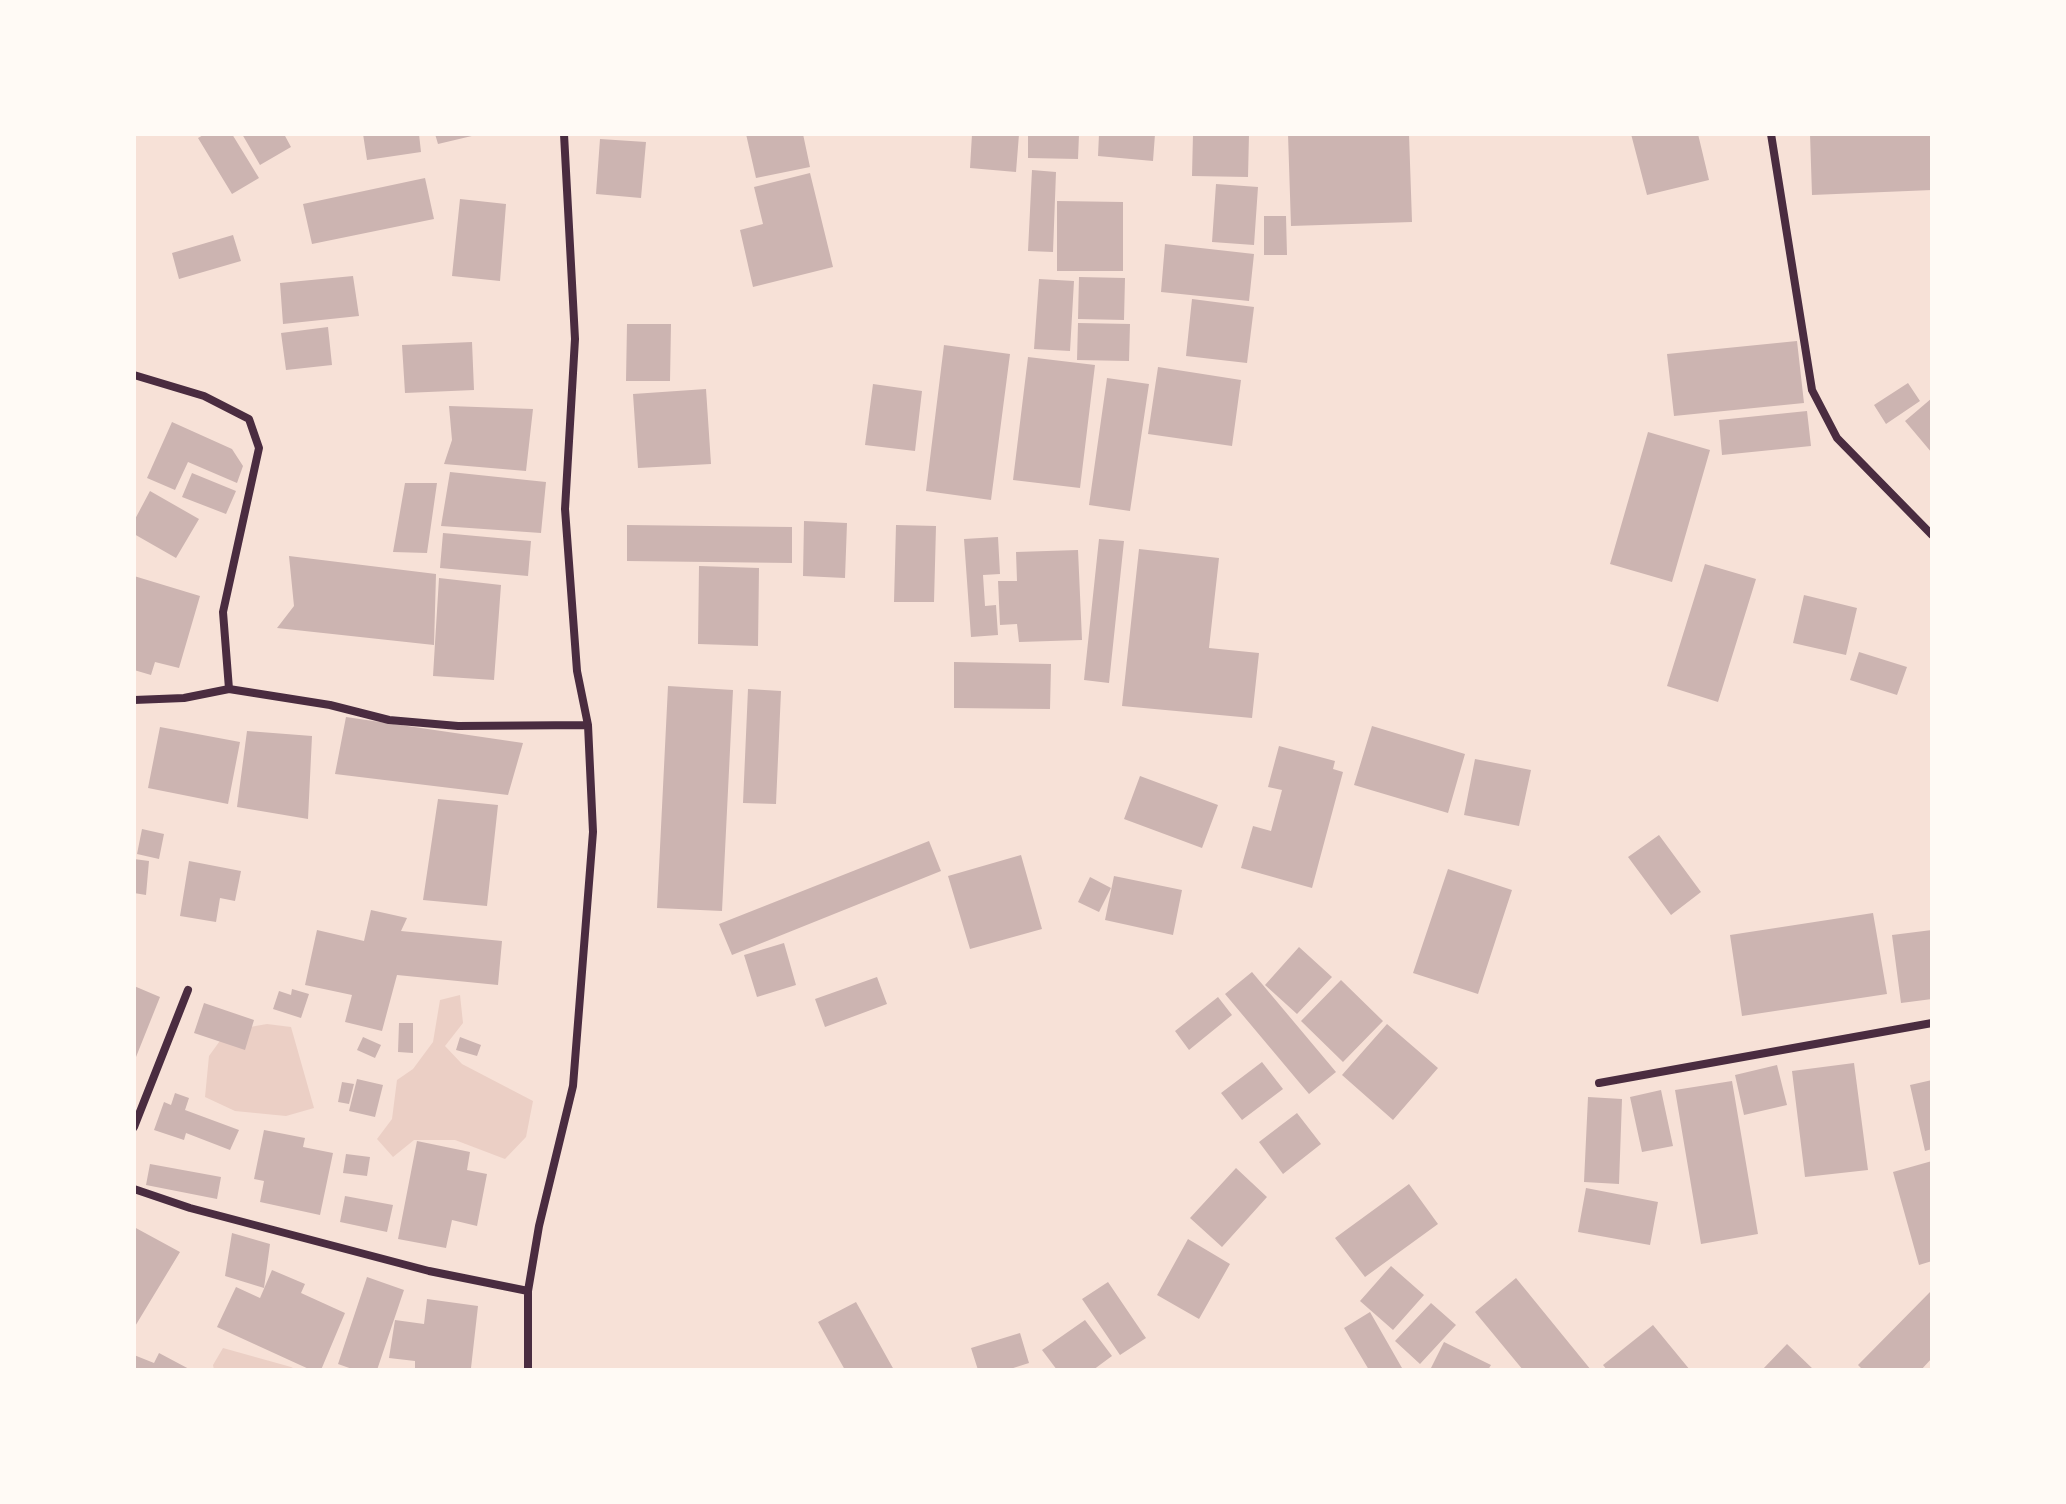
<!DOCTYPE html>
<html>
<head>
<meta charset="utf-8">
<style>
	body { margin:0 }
	#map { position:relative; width:2066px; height:1504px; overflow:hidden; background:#f7e1d7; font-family:"Sofia Sans Condensed",sans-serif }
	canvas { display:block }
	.frame { position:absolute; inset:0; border:136px solid #fffaf5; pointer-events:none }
</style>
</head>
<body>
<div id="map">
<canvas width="2066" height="1504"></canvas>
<div class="frame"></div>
</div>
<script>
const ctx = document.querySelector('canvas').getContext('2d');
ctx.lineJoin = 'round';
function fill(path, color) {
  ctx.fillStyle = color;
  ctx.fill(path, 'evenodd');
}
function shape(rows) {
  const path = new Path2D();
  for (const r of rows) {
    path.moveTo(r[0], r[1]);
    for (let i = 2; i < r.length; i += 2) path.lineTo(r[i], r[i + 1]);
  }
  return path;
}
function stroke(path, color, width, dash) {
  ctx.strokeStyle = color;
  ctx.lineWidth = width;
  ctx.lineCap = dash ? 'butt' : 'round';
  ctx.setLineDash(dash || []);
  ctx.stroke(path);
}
const green = shape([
	[460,995,463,1023,445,1046,462,1064,533,1101,526,1137,505,1159,455,1140,414,1140,393,1157,377,1139,392,1119,397,1080,413,1069,433,1042,440,1000],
	[267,1024,291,1027,314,1108,286,1116,235,1111,205,1097,209,1056,227,1031],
	[223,1348,291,1367,297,1370,214,1370,213,1365]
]);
const building = shape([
	[205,134,232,134,259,178,232,194,198,138],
	[242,134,284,134,291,147,260,165],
	[363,134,419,134,421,152,367,160],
	[435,134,476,134,476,135,438,144],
	[746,134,803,134,810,167,756,178],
	[972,134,1019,134,1016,172,970,168],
	[1028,134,1079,134,1078,159,1028,158],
	[1099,134,1155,134,1153,161,1098,156],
	[1193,134,1249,134,1248,177,1192,176],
	[1288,134,1409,134,1412,222,1291,226],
	[1631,134,1698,134,1709,180,1647,195],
	[1810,134,1932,134,1932,190,1812,195],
	[600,139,646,142,641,198,596,194],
	[1032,170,1056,172,1053,252,1028,251],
	[810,173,833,267,753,287,740,230,763,224,754,187],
	[425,178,434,219,312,244,303,204],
	[1216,184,1258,187,1254,245,1212,242],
	[460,199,506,204,500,281,452,276],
	[1057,201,1123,202,1123,271,1057,271],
	[1264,216,1286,216,1287,255,1264,255],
	[233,235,241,261,179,279,172,253],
	[1165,244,1254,254,1249,301,1161,292],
	[353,276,359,316,283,324,280,283],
	[1079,277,1125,278,1124,320,1078,319],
	[1039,279,1074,281,1070,351,1034,349],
	[1192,299,1254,307,1247,363,1186,356],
	[1078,323,1130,324,1129,361,1077,360],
	[627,324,671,324,670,381,626,381],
	[328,327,332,365,286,370,281,333],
	[1797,341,1804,403,1674,416,1667,354],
	[472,342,474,390,405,393,402,345],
	[944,345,1010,354,991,500,926,491],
	[1028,357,1095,365,1080,488,1013,480],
	[1158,367,1241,380,1232,446,1148,434],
	[1107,378,1149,384,1130,511,1089,505],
	[1908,383,1920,401,1886,424,1874,405],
	[873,384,922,391,915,451,865,445],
	[706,389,711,464,638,468,633,394],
	[1932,398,1932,453,1905,421],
	[449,406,533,409,526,471,444,464,452,440],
	[1807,411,1811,446,1722,455,1719,420],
	[172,422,232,449,243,466,237,483,188,462,175,490,147,478],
	[1648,432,1710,450,1672,582,1610,564],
	[450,472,546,482,541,533,441,526],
	[192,473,236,491,226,514,182,497],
	[405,483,437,483,427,553,393,552],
	[150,491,199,519,176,558,134,534,134,521],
	[804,521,847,523,845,578,803,576],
	[627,525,792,527,792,563,627,561],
	[896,525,936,526,934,602,894,602],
	[443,533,531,541,528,576,440,568],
	[998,537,1000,574,983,575,985,606,996,605,998,635,971,637,964,539],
	[1099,539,1124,541,1109,683,1084,680],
	[1139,549,1219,558,1209,648,1259,653,1252,718,1122,706],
	[1078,550,1082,640,1019,642,1017,624,1000,625,998,581,1017,581,1016,552],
	[289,556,436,574,434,645,277,628,294,606],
	[1705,564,1756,579,1718,702,1667,686],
	[699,566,759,568,758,646,698,644],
	[134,576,200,596,179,668,155,662,151,675,134,670],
	[439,578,501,585,494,680,433,676],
	[1804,595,1857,608,1846,655,1793,643],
	[1859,652,1907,667,1897,695,1850,680],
	[954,662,1051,664,1050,709,954,708],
	[668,686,733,690,722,911,657,908],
	[748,689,781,691,776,804,743,803],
	[346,717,523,743,508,795,335,774],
	[1372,726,1465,754,1448,813,1354,785],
	[160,727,240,742,228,804,148,788],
	[247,731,312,736,308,819,237,807],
	[1279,746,1335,761,1333,769,1343,772,1312,888,1241,868,1253,826,1271,831,1282,790,1268,787],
	[1475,759,1531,770,1519,826,1464,815],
	[1140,776,1218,805,1202,848,1124,819],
	[438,799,498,805,487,906,423,900],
	[142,829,164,834,159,859,137,854],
	[1659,835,1701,892,1671,915,1628,857],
	[929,841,941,871,732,955,719,924],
	[1021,855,1042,929,970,949,948,876],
	[134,859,149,861,146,895,134,893],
	[189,861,241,871,235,901,220,898,216,922,180,916],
	[1448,869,1512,890,1478,994,1413,973],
	[1114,876,1182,890,1173,935,1105,920],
	[1090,877,1111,888,1099,912,1078,902],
	[371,910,407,918,401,931,502,941,498,985,397,975,382,1031,345,1022,352,995,305,985,317,930,364,941],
	[1873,913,1887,994,1742,1016,1730,935],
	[1932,930,1932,999,1901,1003,1892,935],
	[784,943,796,985,757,997,744,955],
	[1299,947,1332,977,1297,1014,1265,985],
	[1252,972,1336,1072,1309,1094,1225,994],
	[877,977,887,1004,825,1027,815,999],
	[1341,980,1383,1021,1343,1062,1301,1021],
	[134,986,160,997,134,1062],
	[292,989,309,994,301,1018,273,1009,279,991,291,995],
	[1218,997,1232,1015,1189,1050,1175,1031],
	[204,1003,254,1020,245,1050,194,1033],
	[399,1023,413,1023,413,1053,398,1052],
	[1387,1024,1438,1068,1393,1120,1342,1075],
	[363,1037,381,1045,375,1058,357,1050],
	[460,1037,481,1045,477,1056,456,1050],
	[1262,1062,1283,1089,1242,1120,1221,1093],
	[1854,1063,1868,1170,1805,1177,1792,1071],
	[1777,1065,1787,1105,1744,1115,1735,1075],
	[357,1079,383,1085,375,1117,349,1111],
	[1932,1080,1932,1149,1925,1151,1910,1085],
	[1732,1081,1758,1234,1701,1244,1675,1090],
	[342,1082,354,1084,349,1104,338,1102],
	[1661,1090,1673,1146,1642,1152,1630,1097],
	[175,1093,189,1098,185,1110,239,1130,230,1150,186,1133,184,1140,154,1130,164,1102,171,1105],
	[1588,1097,1622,1099,1619,1184,1584,1182],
	[1297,1113,1321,1144,1283,1174,1259,1142],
	[264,1130,305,1138,303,1147,333,1153,320,1215,260,1202,264,1181,254,1179],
	[417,1141,470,1152,467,1170,487,1174,477,1226,452,1220,446,1248,398,1239],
	[346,1154,370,1157,367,1176,343,1173],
	[1932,1161,1932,1261,1919,1265,1893,1172],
	[150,1164,221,1177,217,1199,146,1185],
	[1236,1168,1267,1197,1222,1247,1190,1218],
	[1409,1184,1438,1224,1365,1277,1335,1238],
	[1586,1188,1658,1202,1650,1245,1578,1232],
	[345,1196,393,1205,387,1232,340,1222],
	[134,1227,180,1252,134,1328],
	[232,1233,270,1244,264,1288,225,1276],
	[1188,1239,1230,1264,1199,1319,1157,1295],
	[1391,1266,1424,1295,1393,1330,1360,1301],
	[272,1270,305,1284,301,1293,345,1313,321,1370,311,1370,217,1327,236,1287,260,1298],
	[367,1277,404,1290,377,1370,355,1370,338,1364],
	[1516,1278,1591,1370,1523,1370,1475,1312],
	[1108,1282,1146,1338,1120,1355,1082,1299],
	[1932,1290,1932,1358,1921,1370,1863,1370,1858,1365],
	[427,1299,478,1306,471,1368,415,1370,415,1361,389,1358,395,1320,424,1324],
	[856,1302,894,1370,845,1370,818,1322],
	[1431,1303,1456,1325,1420,1364,1395,1341],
	[1370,1312,1402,1368,1400,1370,1369,1370,1344,1328],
	[1085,1320,1112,1356,1093,1370,1057,1370,1042,1350],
	[1653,1325,1690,1370,1607,1370,1603,1365],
	[1020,1333,1029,1363,1007,1370,978,1370,971,1348],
	[1444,1342,1491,1365,1488,1370,1430,1370],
	[1787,1344,1814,1370,1762,1370],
	[159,1353,191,1370,134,1370,134,1355,154,1363]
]);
const minor = shape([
	[1771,134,1812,390,1837,438,1932,535],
	[134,375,204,396,249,419,259,448,223,612,229,689,330,705,389,720,458,726,588,725],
	[134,700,184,698,229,689],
	[1599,1083,1932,1023],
	[134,1127,188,990],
	[134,1189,190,1208,429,1271,528,1291],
	[528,1370,528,1291,539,1226,573,1086,593,832,588,725,577,671,565,509,575,339,564,134]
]);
fill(green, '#ebcfc5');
fill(building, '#ccb4b1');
stroke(minor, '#4a2c40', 8);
</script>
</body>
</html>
